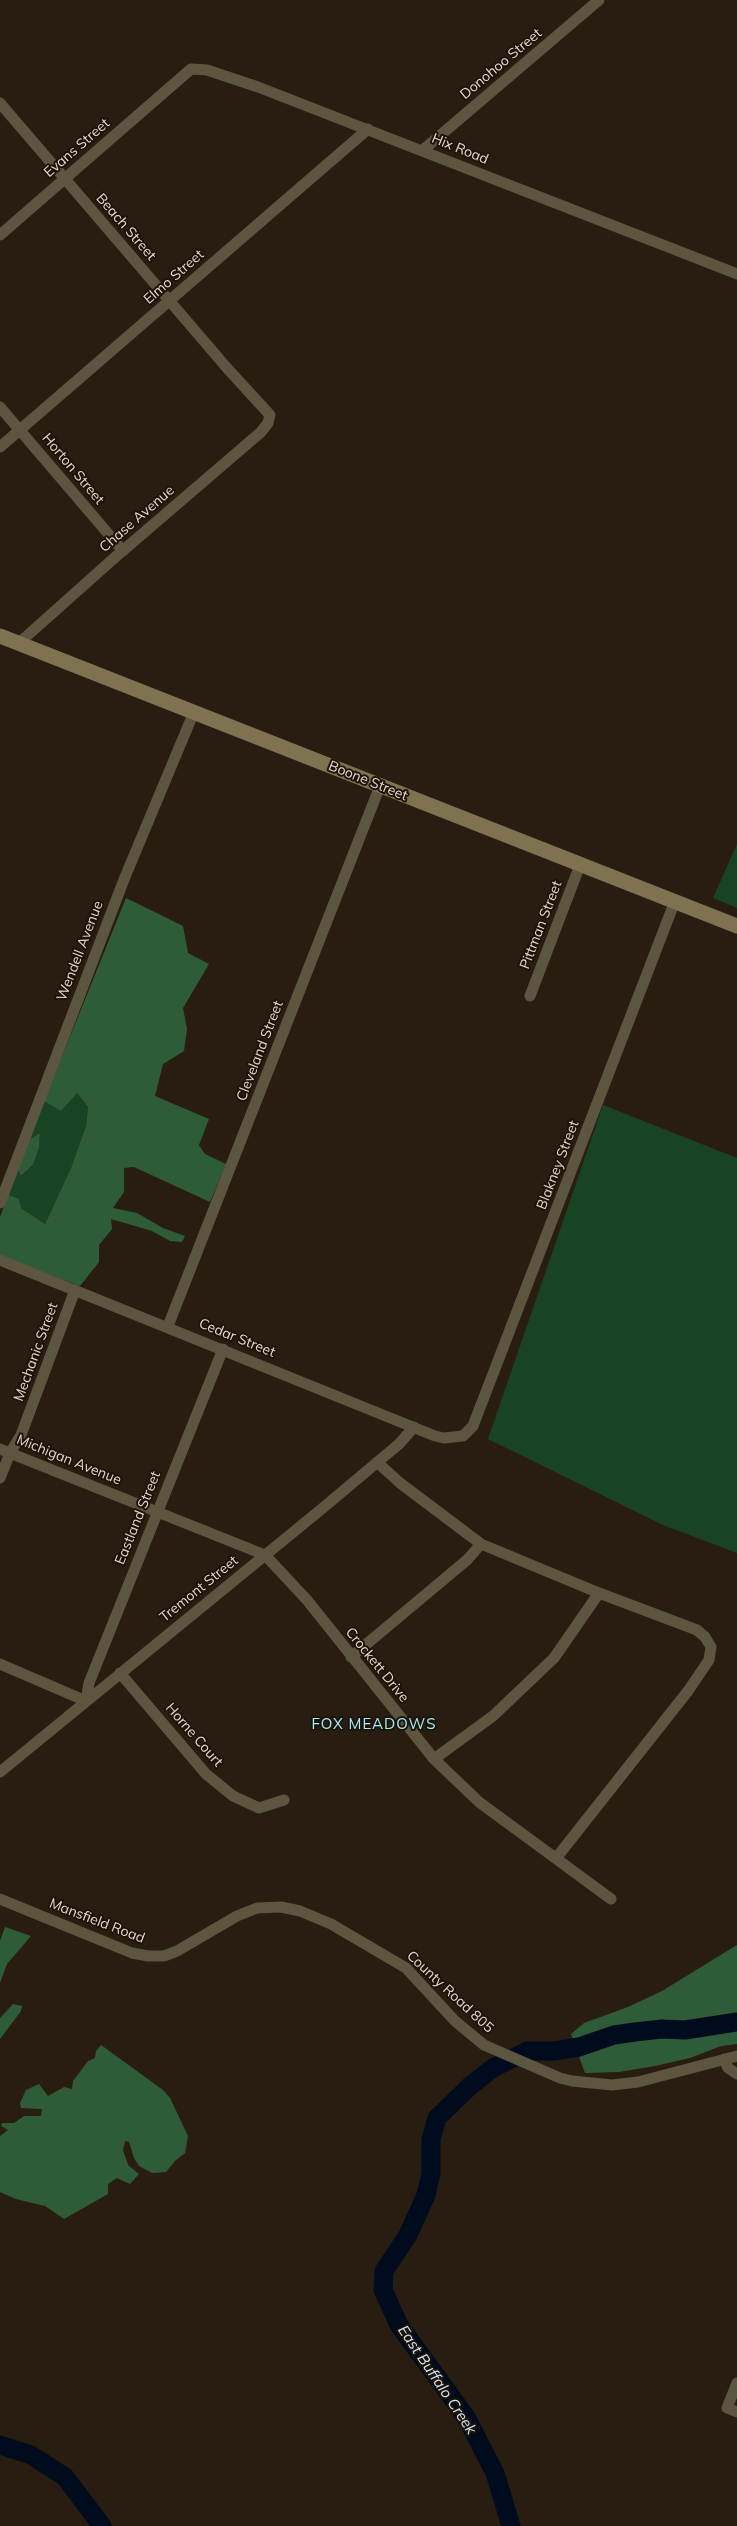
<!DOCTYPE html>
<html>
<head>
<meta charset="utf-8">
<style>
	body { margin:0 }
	canvas { display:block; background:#291d11 }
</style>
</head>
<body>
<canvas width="737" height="2526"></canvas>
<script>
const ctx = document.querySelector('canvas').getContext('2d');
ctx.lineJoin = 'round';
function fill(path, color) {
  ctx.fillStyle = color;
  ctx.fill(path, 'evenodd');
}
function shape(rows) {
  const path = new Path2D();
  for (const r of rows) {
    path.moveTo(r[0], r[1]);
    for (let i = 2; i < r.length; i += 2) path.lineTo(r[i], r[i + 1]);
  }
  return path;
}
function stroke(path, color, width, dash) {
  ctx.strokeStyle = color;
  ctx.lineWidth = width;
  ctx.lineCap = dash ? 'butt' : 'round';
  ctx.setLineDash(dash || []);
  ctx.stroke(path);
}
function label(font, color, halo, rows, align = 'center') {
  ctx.font = font + ' Mulish,sans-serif';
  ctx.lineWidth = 4;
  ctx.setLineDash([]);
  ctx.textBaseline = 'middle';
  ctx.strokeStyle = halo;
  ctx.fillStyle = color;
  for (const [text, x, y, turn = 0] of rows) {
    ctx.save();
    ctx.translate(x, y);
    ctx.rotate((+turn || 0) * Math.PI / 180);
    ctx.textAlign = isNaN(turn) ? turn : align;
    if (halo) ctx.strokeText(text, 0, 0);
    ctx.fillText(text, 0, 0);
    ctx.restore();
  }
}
const green = shape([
	[737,844,737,908,713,898],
	[77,1093,88,1107,86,1126,71,1168,45,1224,21,1208,8,1195,18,1168,22,1176,33,1165,39,1148,40,1133,29,1140,44,1101],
	[603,1105,737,1158,737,1553,663,1525,488,1439]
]);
const forest = shape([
	[126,898,183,926,188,953,209,964,183,1008,187,1029,184,1051,163,1064,155,1096,209,1119,199,1145,205,1154,226,1164,210,1202,134,1167,124,1168,124,1192,113,1208,137,1213,163,1228,185,1236,182,1242,170,1241,152,1231,111,1219,112,1229,99,1245,99,1262,80,1286,0,1256,0,1217,8,1195,19,1199,21,1208,45,1224,71,1168,86,1126,88,1107,77,1093,61,1111,44,1101],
	[40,1133,39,1148,33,1165,21,1176,18,1169,29,1140],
	[5,1927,31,1936,7,1964,0,1983,0,1941],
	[737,1945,737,2044,721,2046,690,2058,655,2066,619,2072,585,2073,571,2034,584,2023,628,2007,662,1991],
	[13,2004,22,2006,21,2011,0,2039,0,2018],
	[101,2045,163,2090,170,2098,188,2136,185,2153,175,2161,166,2172,152,2173,139,2166,134,2158,129,2142,125,2141,123,2150,128,2165,139,2174,130,2184,117,2178,108,2184,108,2194,64,2219,45,2206,16,2199,0,2192,0,2136,8,2130,1,2126,2,2123,14,2123,24,2116,41,2116,42,2109,21,2108,20,2103,26,2090,39,2084,48,2096,64,2087,72,2089,73,2081,88,2061,95,2058,96,2051]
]);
const river = shape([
	[0,2445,31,2455,65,2477,102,2526],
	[511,2526,495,2473,466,2417,399,2325,383,2290,384,2271,408,2235,426,2195,431,2174,431,2139,437,2118,470,2086,493,2068,527,2051,554,2051,579,2047,614,2035,635,2032,662,2029,685,2030,737,2022]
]);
const street = shape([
	[0,103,227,368,270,415,268,423,261,432,112,560,19,643],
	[423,150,599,0],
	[0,235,191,69,207,70,258,87,737,274],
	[0,407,123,551],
	[0,447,368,129],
	[530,996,580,865],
	[0,1203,125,877,194,712],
	[0,1260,435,1436,444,1438,463,1436,473,1426,476,1418,675,901],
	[168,1326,380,786],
	[0,1449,265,1555,307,1600,434,1759,479,1802,611,1899],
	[377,1462,400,1483,481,1544,599,1593,697,1630,705,1637,711,1647,709,1660,688,1691,557,1857],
	[0,1478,10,1453,21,1435,75,1290],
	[351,1657,467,1560,481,1544],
	[0,1664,86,1701,89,1683,223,1349],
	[120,1673,206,1774,233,1796,259,1808,284,1800],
	[434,1759,493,1716,554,1658,599,1593],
	[0,1772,324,1507,399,1444,414,1427],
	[0,1899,132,1953,148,1956,164,1956,177,1951,237,1916,257,1908,281,1907,300,1911,331,1924,406,1968,455,2021,484,2045,560,2078,572,2081,612,2085,638,2082,737,2056],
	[724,2059,728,2068,737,2074],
	[737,2383,727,2408,737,2412]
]);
const secondary = shape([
	[0,636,737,926]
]);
const streetNames = [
	["Donohoo Street",501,64,-40],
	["Evans Street",77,148,-41],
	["Hix Road",460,149,22],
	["Beach Street",126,227,49],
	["Elmo Street",174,277,-41],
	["Horton Street",73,469,50],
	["Chase Avenue",137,519,-41],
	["Boone Street",368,781,22],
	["Pittman Street",541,925,-69],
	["Wendell Avenue",80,951,-69],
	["Cleveland Street",260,1051,-69],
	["Blakney Street",558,1165,-69],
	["Cedar Street",237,1338,22],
	["Mechanic Street",36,1352,-70],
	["Michigan Avenue",69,1460,22],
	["Eastland Street",138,1518,-68],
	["Tremont Street",199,1589,-39],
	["Crockett Drive",377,1665,51],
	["Horne Court",194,1735,49],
	["Mansfield Road",97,1921,21],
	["County Road 805",450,1992,43]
];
const neighbourhoodNames = [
	["FOX MEADOWS",374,1724]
];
const waterNames = [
	["East Buffalo Creek",437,2380,56]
];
fill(green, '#194325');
fill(forest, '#2e5c39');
stroke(river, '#000c1d', 19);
stroke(street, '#5c553f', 11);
stroke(secondary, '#7e7250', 15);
label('14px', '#e2dad2', '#1f1308', streetNames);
ctx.letterSpacing = '1px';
label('15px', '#9eeffb', '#1f1308', neighbourhoodNames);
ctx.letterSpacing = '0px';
label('italic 15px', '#cce8ff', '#1f1308', waterNames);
</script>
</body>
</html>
